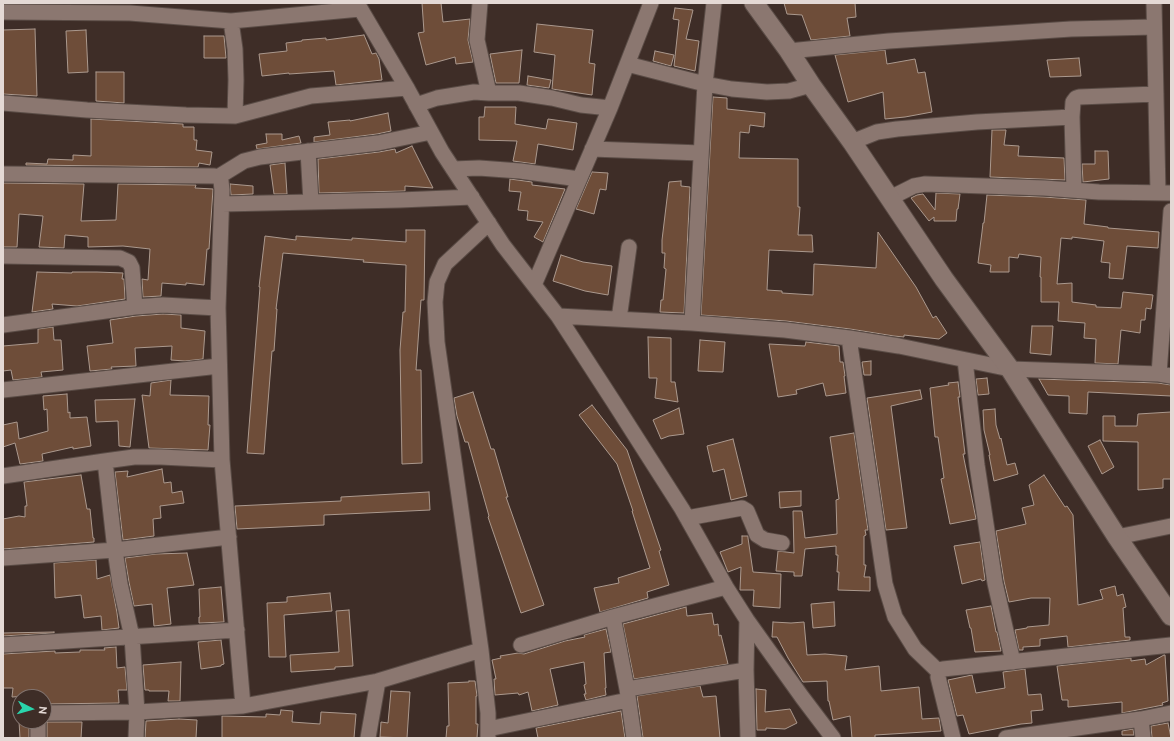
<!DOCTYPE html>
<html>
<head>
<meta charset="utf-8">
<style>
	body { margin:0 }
	#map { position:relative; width:1174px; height:741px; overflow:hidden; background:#3e2d27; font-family:Ubuntu,sans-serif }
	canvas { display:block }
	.frame { position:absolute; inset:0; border:4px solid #e4d9d5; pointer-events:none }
	.north { position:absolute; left:12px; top:689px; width:40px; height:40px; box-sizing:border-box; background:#3e2d27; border:1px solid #80726d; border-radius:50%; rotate:96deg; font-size:11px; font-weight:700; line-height:16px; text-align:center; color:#e4d9d5 }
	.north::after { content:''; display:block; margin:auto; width:14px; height:18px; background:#2ad5ac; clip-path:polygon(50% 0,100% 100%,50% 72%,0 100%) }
</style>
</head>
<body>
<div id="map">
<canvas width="1174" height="741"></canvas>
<div class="frame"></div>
<div class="north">N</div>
</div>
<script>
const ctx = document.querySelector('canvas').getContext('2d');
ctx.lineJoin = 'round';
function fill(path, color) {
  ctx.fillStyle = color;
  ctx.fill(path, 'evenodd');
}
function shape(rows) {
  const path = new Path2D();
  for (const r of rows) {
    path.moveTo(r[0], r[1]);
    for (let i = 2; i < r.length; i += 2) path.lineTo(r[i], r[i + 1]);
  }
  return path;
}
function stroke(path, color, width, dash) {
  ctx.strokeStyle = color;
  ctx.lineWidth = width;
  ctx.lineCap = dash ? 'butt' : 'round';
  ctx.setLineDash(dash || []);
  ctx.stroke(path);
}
const building = shape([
	[422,3,441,3,443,22,470,19,468,40,473,62,456,64,455,57,426,65,418,33,424,32,422,3],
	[784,3,855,3,856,17,847,18,850,36,811,40,802,15,787,14,784,3],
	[675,8,693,10,686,39,699,41,695,71,674,66,679,20,673,19,675,8],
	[537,24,593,30,589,63,595,64,592,95,552,89,555,55,534,52,537,24],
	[35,29,37,96,3,94,3,30,35,29],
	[86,30,88,72,68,73,66,31,86,30],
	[364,35,372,54,376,53,379,59,382,80,336,85,334,71,289,74,289,73,262,76,259,54,287,51,286,43,302,41,302,40,326,38,326,40,364,35],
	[204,36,224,36,226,58,204,58,204,36],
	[522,50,519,83,496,83,490,54,522,50],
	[885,50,887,64,915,59,918,73,925,72,932,112,905,117,885,119,883,92,848,102,835,55,885,50],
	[655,51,674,55,671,66,653,61,655,51],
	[1079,58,1081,76,1050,77,1047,60,1079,58],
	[96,72,124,72,124,103,96,101,96,72],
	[528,76,551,80,549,88,527,85,528,76],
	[713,97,727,98,727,109,765,113,764,127,750,125,749,133,740,132,739,158,798,159,798,207,800,207,798,235,812,235,813,252,769,250,767,290,782,291,782,293,813,295,814,264,876,268,878,232,916,287,933,318,936,316,947,333,939,339,904,335,904,337,894,336,850,329,786,321,701,315,713,97],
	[485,107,516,107,515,124,546,129,548,119,577,123,573,150,538,144,535,164,513,161,517,141,479,140,479,117,484,117,485,107],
	[388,113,391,131,377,134,314,142,314,137,330,135,328,122,350,120,350,121,388,113],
	[91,119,183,124,183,127,194,127,194,140,197,140,196,150,212,152,210,165,199,163,198,167,26,165,26,163,47,164,48,159,73,160,73,155,91,156,91,119],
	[992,130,1006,130,1004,145,1019,146,1018,156,1064,158,1065,180,990,177,992,130],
	[266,134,282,134,282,140,299,136,301,143,257,149,256,145,267,143,266,134],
	[412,146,433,188,405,186,405,191,319,193,318,159,379,152,395,149,396,153,412,146],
	[1095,151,1108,151,1109,179,1083,182,1082,164,1095,164,1095,151],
	[285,163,287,194,274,194,270,165,285,163],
	[592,172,608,173,606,190,600,189,594,214,576,209,592,172],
	[510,179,532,182,532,185,565,189,543,242,534,237,543,222,527,220,528,211,518,210,521,192,509,191,510,179],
	[681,181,681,186,690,187,684,313,660,312,661,300,663,300,666,269,664,268,665,253,662,253,662,240,669,182,681,181],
	[3,183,84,184,81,221,116,220,118,184,196,185,195,188,213,189,209,249,207,249,204,285,186,283,186,285,162,283,161,296,143,297,142,279,148,280,150,249,123,246,88,247,88,237,65,235,64,248,39,247,43,216,19,214,17,247,3,247,3,183],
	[230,184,253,186,253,194,231,195,230,184],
	[936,193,960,194,958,209,957,209,956,221,934,221,934,217,929,221,911,198,917,195,923,194,935,210,936,193],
	[987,195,1044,197,1086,200,1084,224,1108,227,1108,228,1159,232,1158,248,1127,246,1123,279,1109,278,1110,263,1101,262,1104,241,1072,237,1072,239,1061,238,1057,284,1072,283,1072,302,1096,305,1096,307,1121,308,1123,292,1153,295,1151,309,1146,308,1145,320,1141,320,1140,333,1121,330,1118,364,1095,363,1096,339,1084,338,1085,323,1058,321,1059,302,1041,302,1041,277,1040,277,1041,257,1019,254,1018,258,1009,257,1009,272,990,272,991,265,978,263,982,232,983,223,984,223,987,195],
	[406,230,425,230,424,300,421,300,416,370,421,370,422,463,402,464,400,350,403,312,405,312,406,265,363,262,364,260,283,253,276,309,277,309,274,351,272,351,264,454,247,453,260,287,259,287,265,236,296,240,296,236,352,240,352,238,406,242,406,230],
	[561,255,583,262,612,266,608,295,585,291,553,281,561,255],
	[37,272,72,273,72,272,97,272,123,273,122,279,124,279,125,299,77,306,52,304,53,309,32,312,37,272],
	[163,314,181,315,181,328,205,331,203,359,185,361,171,360,172,346,135,348,136,366,111,367,112,369,90,371,87,346,113,343,110,320,136,316,163,314],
	[1032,326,1053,326,1051,355,1030,353,1032,326],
	[53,327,54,340,61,340,63,370,41,372,42,377,13,380,11,370,3,371,3,346,38,343,38,329,53,327],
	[648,337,671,338,671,382,675,382,678,402,655,398,657,378,649,378,648,337],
	[700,340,725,342,723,372,698,371,700,340],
	[806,342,839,346,840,362,843,362,845,376,844,376,846,393,826,396,823,383,796,390,797,394,778,397,769,344,805,346,806,342],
	[871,361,871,375,864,375,862,362,871,361],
	[987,378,989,394,978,395,976,379,987,378],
	[1039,379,1158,383,1171,385,1171,396,1088,392,1087,414,1069,413,1069,396,1048,395,1039,379],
	[171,380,170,395,209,396,208,425,210,425,208,450,149,448,142,395,150,396,151,383,171,380],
	[958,382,960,397,958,397,965,454,963,454,976,519,950,524,941,479,944,478,938,437,935,437,930,388,949,385,948,383,958,382],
	[920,390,922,399,891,406,907,528,886,530,867,398,920,390],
	[473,392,491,449,494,449,508,497,506,497,544,605,521,613,488,517,489,516,468,442,465,442,457,416,454,398,473,392],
	[67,394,68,413,70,412,70,418,87,417,91,446,73,449,73,447,42,454,43,461,20,464,15,443,3,447,3,425,17,422,19,439,48,431,47,409,44,410,43,396,67,394],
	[135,399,130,447,119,446,118,421,96,422,95,400,135,399],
	[592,405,627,450,661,550,659,551,669,585,647,592,648,598,600,612,594,588,619,583,618,578,650,568,632,511,633,511,617,464,579,415,592,405],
	[679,408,684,434,669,436,661,439,653,420,679,408],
	[995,409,996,425,1000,439,1001,438,1007,465,1015,463,1018,474,994,481,989,455,990,455,984,430,983,410,995,409],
	[1171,412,1171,479,1163,479,1163,488,1138,490,1138,442,1103,441,1103,416,1115,416,1115,426,1137,426,1138,414,1171,412],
	[854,433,868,530,865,530,866,535,864,536,864,565,866,565,864,577,870,577,870,591,838,590,839,572,837,572,838,555,836,555,836,546,805,549,802,576,794,576,794,572,776,571,778,551,794,553,793,511,802,511,805,538,837,534,836,500,839,499,830,437,854,433],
	[733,439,747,496,731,500,724,469,713,472,707,446,733,439],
	[1100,440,1114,467,1102,474,1088,446,1100,440],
	[162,469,164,483,171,482,172,493,182,491,184,503,160,506,161,518,153,519,154,536,123,540,115,472,128,471,127,477,162,469],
	[81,475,87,509,90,509,93,538,94,538,94,542,3,549,3,519,19,516,25,517,25,506,27,506,24,482,81,475],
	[1044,475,1065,507,1067,506,1073,515,1078,605,1103,599,1100,590,1115,586,1117,596,1123,594,1126,607,1123,608,1125,637,1130,637,1130,640,1068,647,1067,636,1040,639,1040,646,1023,647,1023,650,1019,650,1015,630,1027,628,1027,627,1049,625,1050,598,1031,598,1009,602,1004,581,996,531,1026,524,1022,508,1034,505,1029,485,1044,475],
	[801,491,801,506,780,508,779,492,801,491],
	[429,492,430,510,324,515,324,525,237,529,235,506,341,501,341,497,429,492],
	[742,536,748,536,748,538,753,572,781,574,780,608,753,606,754,590,740,590,741,567,728,572,720,552,742,544,742,536],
	[980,542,985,580,982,581,981,579,962,584,954,546,980,542],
	[187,553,194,585,167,588,171,624,154,626,152,604,134,606,129,582,125,558,156,554,187,553],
	[96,560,97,579,110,575,117,613,119,628,102,630,101,616,84,618,81,595,55,598,54,563,96,560],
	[221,587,224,622,199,623,199,617,200,617,199,589,221,587],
	[330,593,332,611,284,615,286,657,269,657,267,603,287,602,287,597,330,593],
	[834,602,835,626,813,628,811,604,834,602],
	[991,606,996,632,997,632,1001,651,975,652,971,628,970,628,966,610,991,606],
	[686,607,687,616,712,613,714,625,718,624,719,636,721,635,728,664,634,679,623,624,686,607],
	[349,610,353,666,335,667,335,669,291,672,290,655,339,652,336,611,349,610],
	[773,622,791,623,804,622,807,655,825,654,847,656,845,670,879,666,881,691,919,687,922,719,939,718,941,731,875,735,875,738,852,738,850,716,833,720,829,701,828,701,827,681,803,682,788,658,777,637,772,637,773,622],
	[606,629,611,652,604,653,606,688,605,688,606,695,586,700,584,694,586,694,584,685,586,684,584,662,550,669,558,705,532,711,528,692,519,695,518,693,495,695,494,679,496,679,492,660,501,658,500,656,518,653,524,654,565,641,585,637,584,635,606,629],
	[54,632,54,633,3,636,3,633,54,632],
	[221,640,224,664,221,665,221,666,201,669,198,642,221,640],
	[116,647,117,668,125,667,127,690,118,690,119,703,44,704,44,695,12,697,13,688,3,688,3,654,55,651,55,653,80,652,80,650,105,650,104,648,116,647],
	[1164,655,1165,655,1168,701,1162,703,1163,705,1122,713,1122,702,1068,707,1068,700,1062,700,1057,666,1131,658,1131,661,1145,659,1146,665,1164,655],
	[181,662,180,701,168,701,169,691,149,691,149,690,145,690,143,665,181,662],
	[1025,669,1028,695,1041,694,1043,710,1031,711,1032,723,1021,724,969,734,963,715,957,716,948,680,972,675,976,693,1005,688,1003,672,1025,669],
	[469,681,475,681,477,696,476,696,476,724,478,724,477,738,446,738,447,726,449,726,448,683,469,682,469,681],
	[700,686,703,697,716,696,720,738,643,738,637,696,700,686],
	[756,689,766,690,765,712,790,709,797,723,785,729,766,728,766,730,757,730,756,689],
	[391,691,410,692,407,738,380,737,381,722,388,723,391,691],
	[281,710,293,711,292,722,320,724,321,712,356,714,354,738,222,738,222,716,266,717,266,714,280,715,281,710],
	[621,711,625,738,538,738,536,728,621,711],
	[179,719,197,720,196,738,145,738,146,721,179,719],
	[19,721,29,721,29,738,20,738,19,721],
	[47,722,82,722,81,738,47,738,47,722],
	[1168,723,1171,738,1152,738,1151,726,1168,723],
	[1133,729,1134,735,1122,735,1122,731,1133,729]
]);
const minor = shape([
	[357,3,407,88,442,152,503,245,558,316,615,404,682,509,726,587,747,620,802,697,833,738],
	[480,3,477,40,489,93],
	[1154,3,1158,193],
	[3,12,130,13,231,21,360,9],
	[231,21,235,49,236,80,235,116],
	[789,51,889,41,1071,29,1154,27],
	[627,64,705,84,732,89,767,92,789,91,811,85],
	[3,103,87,110,186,115,235,116,311,96,407,88],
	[416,105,437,98,474,92,489,93,519,93,552,98,581,105,610,108],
	[852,142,877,132,897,129,977,122,1072,117],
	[592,149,701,153],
	[308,151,311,202],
	[453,169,479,168,520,171,579,179],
	[3,174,214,176,218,177,244,161,260,157,378,143,431,132],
	[218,177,221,181,222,190,218,308,222,460,243,706],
	[1074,190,1072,117,1073,102,1076,98,1079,97,1156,94],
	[890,198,914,186,925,184,1044,188,1099,192,1171,193],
	[222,204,400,200,472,197],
	[3,256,120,258,129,262,132,268,135,307],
	[534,285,610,108,651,3],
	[558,316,692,323,785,330,849,338,899,346,1010,369,1159,374,1171,376],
	[619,319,629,247],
	[692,323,705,84,714,3],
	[3,325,135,307,163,305,218,308],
	[849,338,885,584,895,617,915,649,939,672],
	[965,360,977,465,995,583,1013,662],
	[1159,374,1171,211],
	[3,390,219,366],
	[105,461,115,550,120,584,132,637,137,712,136,738],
	[3,476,105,461,134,457,161,457,222,460],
	[687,518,742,508,747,511,757,535,765,540,782,543],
	[1117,537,1171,526],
	[3,558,115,550,229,537],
	[747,620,746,670,748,738],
	[3,645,237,630],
	[521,645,613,617],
	[627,689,746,670],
	[44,714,46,713,137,712,243,706,378,681,481,650],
	[1141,719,1143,738],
	[488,729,628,700],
	[38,738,38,721],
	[368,738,378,681],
	[488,738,488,713,481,650,437,342,435,302,437,282,445,264,489,223],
	[634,738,627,689,613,617,726,587],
	[953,738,938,677,939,672,943,669,1171,645],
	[1006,738,1141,719,1171,713]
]);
const tertiary = shape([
	[754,3,789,51,811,85,852,142,944,279,1010,369,1117,537,1171,616]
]);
fill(building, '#6e4d39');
stroke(building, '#ab998e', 1);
stroke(minor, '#5a4c46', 17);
stroke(tertiary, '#5a4c46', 21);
stroke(minor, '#8b7770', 15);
stroke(tertiary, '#8b7770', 19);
</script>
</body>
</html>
